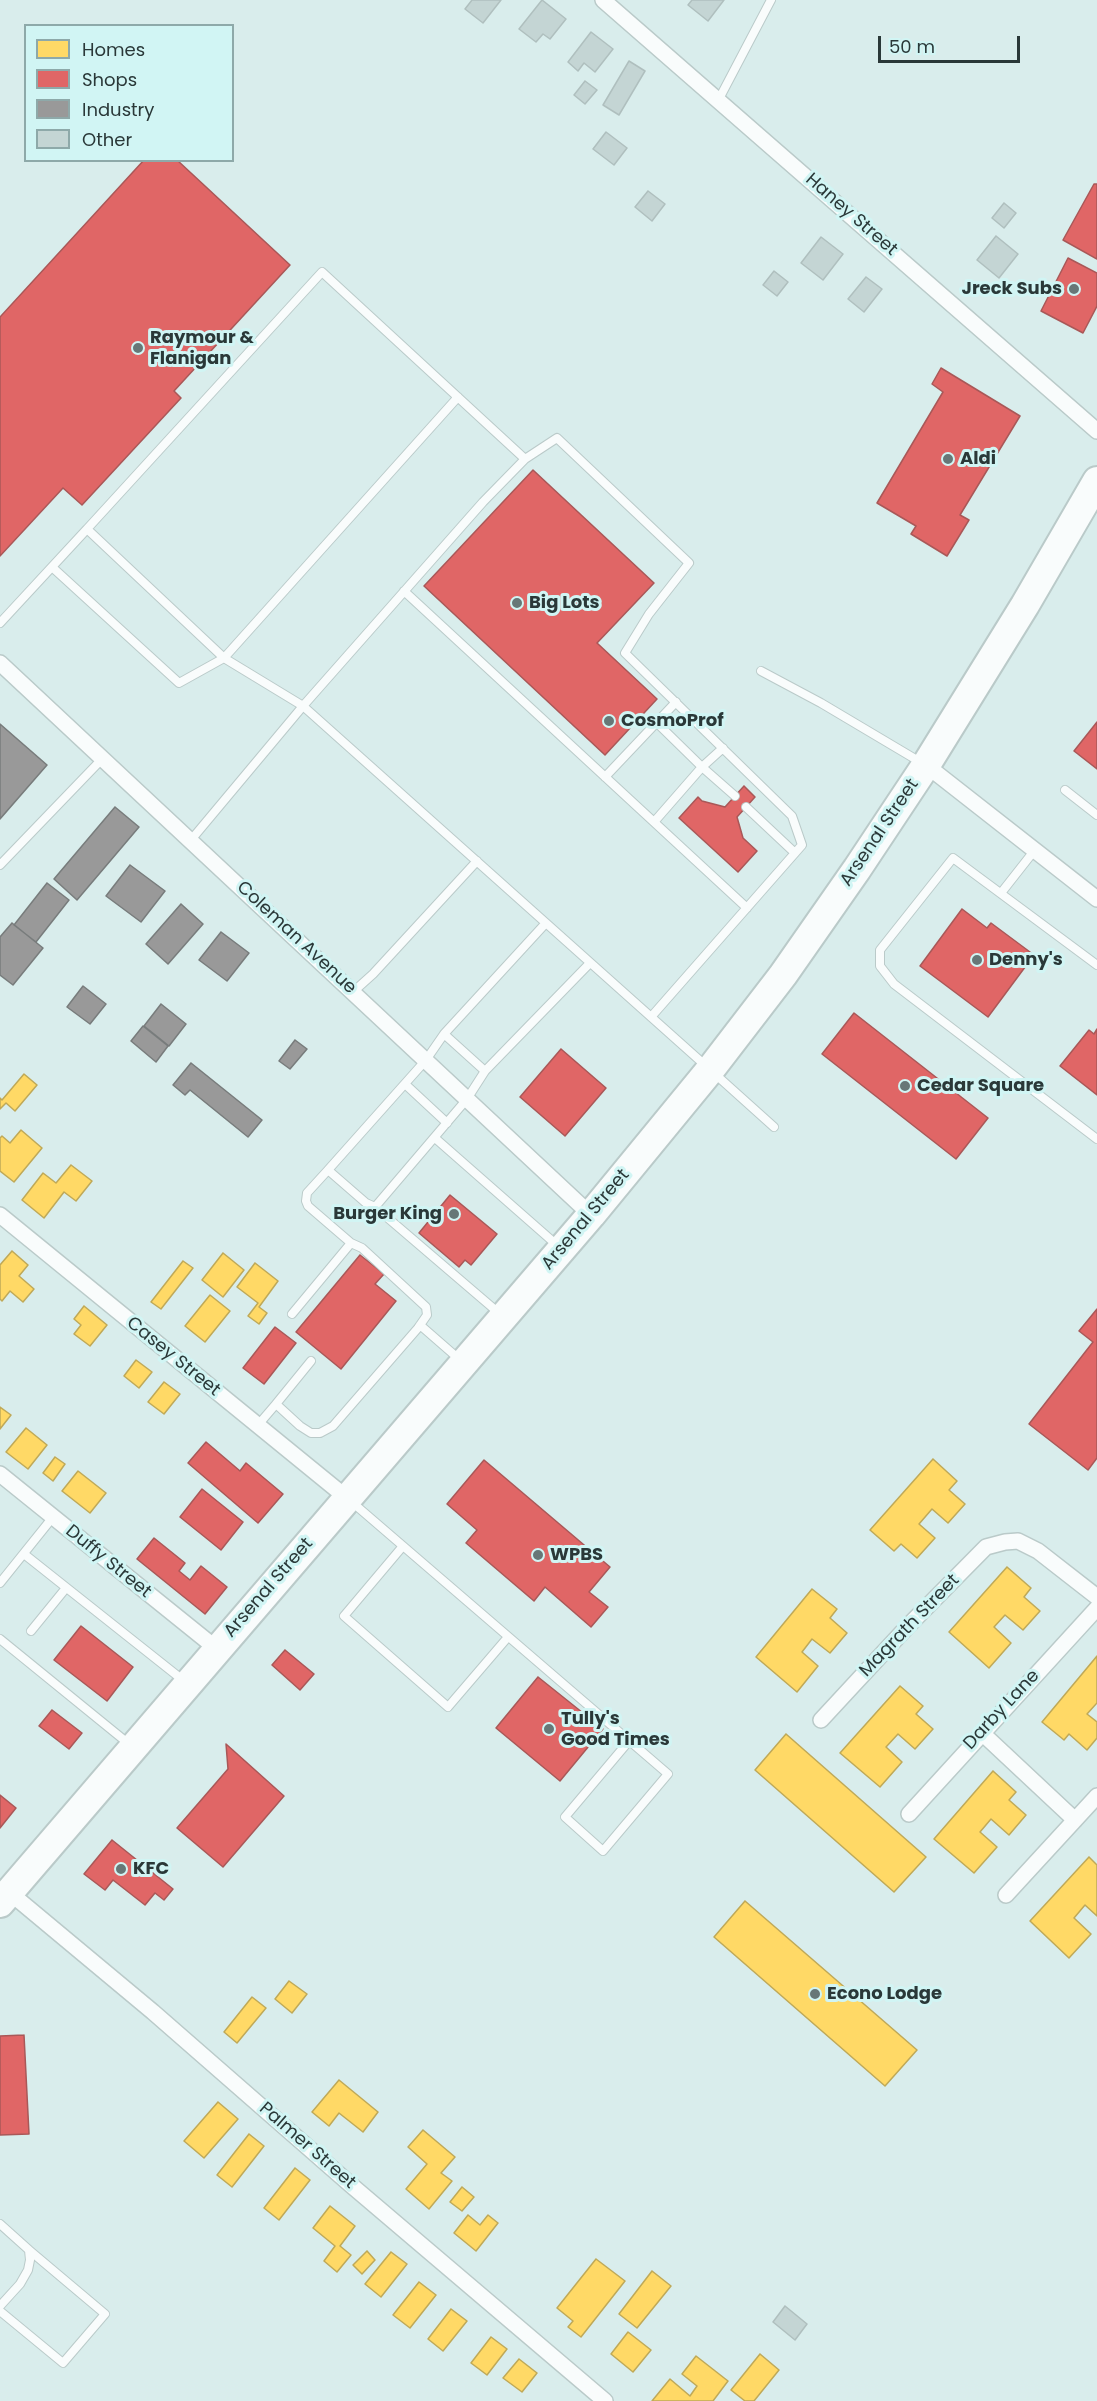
<!DOCTYPE html>
<html>
<head>
<meta charset="utf-8">
<style>
	body { margin:0 }
	#map { position:relative; width:1097px; height:2401px; overflow:hidden; background:#d9edec; font-family:Poppins,sans-serif }
	canvas { display:block }
	.legend { position:absolute; left:24px; top:24px; width:210px; height:138px; box-sizing:border-box; background:#d1f5f4; border:2px solid #8ea9a9; margin:0; padding:8px 10px; list-style:none; font-size:18px; color:#2a3838 }
	.legend li { display:flex; align-items:center; gap:12px; height:30px }
	.legend b { width:30px; border:2px solid #8ea9a9 }
	.scale { position:absolute; left:878px; top:36px; width:142px; height:27px; box-sizing:border-box; border:3px solid #2a3838; border-top:0; padding-left:8px; font-size:18px; line-height:21px; white-space:nowrap; color:#2a3838; -webkit-text-stroke:4px #d1f5f4; paint-order:stroke }
</style>
</head>
<body>
<div id="map">
<canvas width="1097" height="2401"></canvas>
<ul class="legend">
<li><b style="height:16px;background:#ffd966"></b>Homes</li>
<li><b style="height:16px;background:#e06666"></b>Shops</li>
<li><b style="height:16px;background:#999"></b>Industry</li>
<li><b style="height:16px;background:#c4d5d4"></b>Other</li>
</ul>
<div class="scale">50 m</div>
</div>
<script>
const ctx = document.querySelector('canvas').getContext('2d');
ctx.lineJoin = 'round';
function fill(path, color) {
  ctx.fillStyle = color;
  ctx.fill(path, 'evenodd');
}
function shape(rows) {
  const path = new Path2D();
  for (const r of rows) {
    path.moveTo(r[0], r[1]);
    for (let i = 2; i < r.length; i += 2) path.lineTo(r[i], r[i + 1]);
  }
  return path;
}
function stroke(path, color, width, dash) {
  ctx.strokeStyle = color;
  ctx.lineWidth = width;
  ctx.lineCap = dash ? 'butt' : 'round';
  ctx.setLineDash(dash || []);
  ctx.stroke(path);
}
function label(font, color, halo, rows, align = 'center') {
  ctx.font = font + ' Poppins,sans-serif';
  ctx.lineWidth = 6;
  ctx.setLineDash([]);
  ctx.textBaseline = 'middle';
  ctx.strokeStyle = halo;
  ctx.fillStyle = color;
  for (const [text, x, y, turn = 0] of rows) {
    ctx.save();
    ctx.translate(x, y);
    ctx.rotate((+turn || 0) * Math.PI / 180);
    ctx.textAlign = isNaN(turn) ? turn : align;
    if (halo) ctx.strokeText(text, 0, 0);
    ctx.fillText(text, 0, 0);
    ctx.restore();
  }
}
const homes = shape([
	[24,1074,37,1085,15,1111,6,1103,0,1109,0,1098,2,1100,24,1074],
	[21,1130,42,1148,14,1182,0,1171,0,1138,2,1136,10,1143,21,1130],
	[71,1165,92,1181,76,1201,64,1192,44,1218,22,1200,43,1173,56,1183,71,1165],
	[12,1251,28,1265,19,1276,34,1289,23,1302,10,1291,2,1301,0,1299,0,1265,12,1251],
	[223,1253,244,1270,223,1297,202,1280,223,1253],
	[183,1261,193,1268,161,1309,151,1302,183,1261],
	[255,1263,278,1281,259,1307,267,1313,259,1324,248,1316,258,1303,237,1287,255,1263],
	[210,1295,230,1311,205,1342,185,1326,210,1295],
	[84,1306,107,1325,90,1346,74,1334,81,1325,74,1319,84,1306],
	[136,1360,152,1372,139,1388,124,1376,136,1360],
	[164,1382,180,1394,164,1414,148,1402,164,1382],
	[0,1407,11,1415,0,1429,0,1407],
	[26,1428,47,1445,28,1469,6,1452,26,1428],
	[55,1457,65,1464,53,1481,43,1473,55,1457],
	[933,1459,957,1481,949,1490,965,1504,948,1523,932,1509,919,1524,935,1538,917,1558,901,1544,894,1551,870,1530,933,1459],
	[78,1471,106,1493,90,1513,62,1491,78,1471],
	[1007,1567,1031,1588,1024,1597,1040,1611,1023,1630,1005,1615,994,1627,1011,1643,989,1668,949,1632,1007,1567],
	[812,1589,837,1609,830,1618,847,1633,830,1653,812,1639,802,1652,818,1666,797,1692,756,1657,812,1589],
	[1097,1656,1097,1703,1087,1714,1097,1722,1097,1738,1087,1750,1069,1734,1064,1740,1042,1722,1097,1656],
	[900,1686,923,1706,916,1714,933,1729,915,1749,898,1734,886,1747,902,1762,880,1787,840,1753,900,1686],
	[786,1734,926,1857,894,1892,755,1770,786,1734],
	[993,1771,1016,1792,1009,1800,1026,1815,1009,1835,991,1819,980,1832,997,1847,974,1873,934,1839,993,1771],
	[1089,1857,1097,1865,1097,1916,1085,1905,1074,1918,1091,1934,1069,1958,1030,1921,1089,1857],
	[745,1901,917,2050,885,2086,714,1937,745,1901],
	[289,1981,307,1994,292,2013,275,1999,289,1981],
	[252,1997,266,2008,237,2043,224,2032,252,1997],
	[339,2080,378,2112,363,2132,339,2113,329,2126,312,2112,339,2080],
	[218,2102,238,2119,204,2158,184,2141,218,2102],
	[423,2130,455,2157,441,2173,452,2181,429,2209,406,2189,427,2164,408,2147,423,2130],
	[249,2134,264,2146,232,2187,217,2175,249,2134],
	[295,2168,310,2180,279,2220,264,2208,295,2168],
	[462,2187,474,2197,462,2211,450,2202,462,2187],
	[330,2206,355,2226,340,2246,351,2255,337,2272,324,2261,335,2246,313,2228,330,2206],
	[468,2215,480,2225,488,2215,498,2223,476,2251,454,2233,468,2215],
	[367,2251,375,2260,362,2274,353,2265,367,2251],
	[391,2252,407,2264,381,2297,365,2284,391,2252],
	[596,2259,625,2281,581,2337,568,2327,573,2321,557,2308,596,2259],
	[652,2271,671,2286,637,2328,619,2314,652,2271],
	[419,2282,436,2295,410,2328,393,2315,419,2282],
	[451,2309,467,2321,443,2351,428,2339,451,2309],
	[628,2332,651,2350,633,2372,611,2354,628,2332],
	[491,2337,507,2349,487,2375,471,2363,491,2337],
	[760,2354,779,2370,754,2401,745,2401,731,2390,760,2354],
	[696,2356,728,2381,713,2401,652,2401,670,2379,690,2396,697,2386,682,2374,696,2356],
	[519,2359,537,2373,522,2392,503,2378,519,2359]
]);
const shops = shape([
	[144,160,177,160,290,265,174,391,181,398,82,505,63,488,0,556,0,317,144,160],
	[1094,184,1097,184,1097,259,1063,240,1094,184],
	[1068,258,1097,273,1097,306,1083,333,1041,311,1068,258],
	[941,368,1020,416,960,515,969,520,947,556,911,534,916,526,877,503,943,392,932,384,941,368],
	[533,470,654,583,597,643,657,699,605,755,424,586,533,470],
	[1097,722,1097,769,1074,751,1097,722],
	[744,786,755,797,737,817,743,838,757,851,738,872,679,818,698,797,702,801,725,807,744,786],
	[962,909,987,928,991,923,1034,955,988,1017,920,966,962,909],
	[854,1013,988,1118,956,1159,822,1054,854,1013],
	[1097,1029,1097,1095,1060,1066,1089,1030,1094,1034,1097,1029],
	[561,1049,606,1088,565,1136,520,1097,561,1049],
	[450,1195,497,1234,471,1265,465,1260,459,1267,419,1233,450,1195],
	[360,1255,384,1274,375,1284,396,1301,341,1369,296,1332,360,1255],
	[1097,1309,1097,1458,1088,1470,1029,1424,1093,1342,1079,1331,1097,1309],
	[275,1327,296,1343,264,1384,243,1368,275,1327],
	[206,1442,240,1471,246,1463,283,1494,258,1523,188,1463,206,1442],
	[484,1460,610,1567,589,1592,608,1607,591,1627,545,1587,534,1601,466,1543,477,1530,447,1504,484,1460],
	[202,1489,243,1522,221,1550,180,1517,202,1489],
	[154,1538,185,1563,179,1571,190,1580,201,1566,227,1587,205,1614,137,1559,154,1538],
	[81,1626,133,1667,107,1701,54,1660,81,1626],
	[285,1650,314,1674,300,1690,272,1665,285,1650],
	[538,1677,603,1729,560,1781,496,1728,538,1677],
	[52,1710,82,1733,69,1749,39,1726,52,1710],
	[226,1744,284,1796,223,1867,177,1828,228,1769,226,1744],
	[0,1795,16,1808,0,1828,0,1795],
	[112,1840,173,1889,164,1900,155,1893,145,1905,113,1880,105,1890,84,1874,112,1840],
	[24,2035,29,2134,0,2135,0,2036,24,2035]
]);
const industry = shape([
	[0,724,47,765,0,819,0,724],
	[115,807,139,827,77,900,54,879,115,807],
	[130,865,165,891,141,922,106,896,130,865],
	[47,883,69,900,36,942,14,925,47,883],
	[181,904,203,924,168,964,146,944,181,904],
	[12,923,43,948,13,985,0,975,0,937,12,923],
	[221,932,249,953,227,981,199,960,221,932],
	[83,986,106,1004,90,1024,67,1007,83,986],
	[161,1004,186,1024,169,1046,144,1026,161,1004],
	[143,1026,168,1046,156,1062,131,1041,143,1026],
	[295,1040,307,1049,290,1069,279,1061,295,1040],
	[191,1063,262,1120,248,1137,190,1090,185,1095,173,1085,191,1063]
]);
const building = shape([
	[472,0,501,0,483,23,465,9,472,0],
	[542,0,566,19,550,39,543,34,536,42,519,29,542,0],
	[692,0,724,0,708,21,688,5,692,0],
	[591,32,613,49,595,72,584,63,578,71,568,62,591,32],
	[629,61,645,71,619,115,603,105,629,61],
	[585,81,597,90,585,104,574,95,585,81],
	[606,132,627,148,614,165,593,149,606,132],
	[648,191,665,204,652,221,635,207,648,191],
	[1004,203,1016,213,1004,228,992,218,1004,203],
	[996,236,1018,254,999,278,977,260,996,236],
	[821,237,843,254,823,280,801,263,821,237],
	[774,271,788,282,777,296,763,285,774,271],
	[866,277,882,289,864,312,848,299,866,277],
	[785,2306,807,2324,795,2340,773,2322,785,2306]
]);
const lane = shape([
	[719,99,771,0],
	[525,459,557,438,689,563,649,614,625,653,792,816,802,845,651,1017],
	[87,529,322,272,525,459,483,502,303,706,191,840],
	[52,567,179,683,224,658,458,397],
	[404,591,747,908],
	[0,623,87,529,224,658,303,706,706,1066],
	[761,671,821,703,922,763],
	[657,723,702,767,723,748],
	[605,777,676,702],
	[1065,790,1097,815],
	[746,807,795,853],
	[654,822,702,767,735,796],
	[0,865,103,758],
	[1001,893,1034,851],
	[545,924,444,1034,485,1071,590,963],
	[1097,965,953,858,880,950,880,966,894,984,1097,1139],
	[353,992,373,974,477,861],
	[485,1071,467,1099,375,1207,500,1314],
	[715,1074,774,1127],
	[405,1084,447,1123],
	[435,1138,558,1246],
	[375,1207,366,1203,328,1170,426,1060,444,1034],
	[292,1314,351,1243,308,1206,306,1201,307,1193,328,1170],
	[420,1325,459,1359],
	[276,1404,311,1361],
	[258,1425,276,1404,300,1426,311,1433,320,1433,333,1426,418,1328,427,1315,426,1307,362,1248,351,1243],
	[353,1503,668,1774,603,1851,565,1817,629,1741],
	[403,1546,344,1616,448,1707,508,1637],
	[24,1554,184,1681],
	[0,1583,53,1517],
	[31,1631,66,1588],
	[0,1639,129,1744],
	[0,2224,29,2250,30,2260,28,2270,20,2284,0,2306],
	[0,2311,63,2363,105,2314,29,2250]
]);
const street = shape([
	[603,0,1097,431],
	[0,663,591,1215],
	[926,765,1097,899],
	[0,1215,347,1498],
	[0,1474,217,1649],
	[821,1720,908,1626,986,1547,1005,1542,1018,1541,1038,1551,1097,1597],
	[982,1733,1075,1820],
	[909,1814,1097,1608],
	[9,1892,153,2012,351,2185,605,2401],
	[1006,1895,1097,1796]
]);
const highway = shape([
	[0,1903,591,1215,710,1070,783,975,857,869,926,765,1025,605,1097,481]
]);
const markers = [
	[1074,289,6,"#677777"],
	[138,348,6,"#677777"],
	[948,459,6,"#677777"],
	[517,603,6,"#677777"],
	[609,721,6,"#677777"],
	[977,960,6,"#677777"],
	[905,1086,6,"#677777"],
	[454,1214,6,"#677777"],
	[538,1555,6,"#677777"],
	[549,1729,6,"#677777"],
	[121,1869,6,"#677777"],
	[815,1994,6,"#677777"]
];
const streetNames = [
	["Haney Street",851,215,41],
	["Arsenal Street",880,833,-56],
	["Coleman Avenue",296,938,43],
	["Arsenal Street",586,1220,-50],
	["Casey Street",173,1357,39],
	["Duffy Street",108,1562,39],
	["Arsenal Street",269,1588,-49],
	["Magrath Street",910,1626,-46],
	["Darby Lane",1002,1710,-47],
	["Palmer Street",307,2146,41]
];
const poiNames = [
	["Jreck Subs",1062,289,"right"],
	["Raymour &",150,338],
	["Flanigan",150,359],
	["Aldi",960,459],
	["Big Lots",529,603],
	["CosmoProf",621,721],
	["Denny's",989,960],
	["Cedar Square",917,1086],
	["Burger King",442,1214,"right"],
	["WPBS",550,1555],
	["Tully's",561,1719],
	["Good Times",561,1740],
	["KFC",133,1869],
	["Econo Lodge",827,1994]
];
fill(homes, '#ffd966');
stroke(homes, '#bfa958', 1.5);
fill(shops, '#e06666');
stroke(shops, '#a95858', 1.5);
fill(industry, '#999');
stroke(industry, '#787c7c', 1.5);
fill(building, '#c4d5d4');
stroke(building, '#afbfbe', 1.5);
stroke(lane, '#bacac9', 10);
stroke(street, '#bacac9', 18);
stroke(highway, '#bacac9', 32);
stroke(lane, '#f9fcfc', 8);
stroke(street, '#f9fcfc', 15);
stroke(highway, '#f9fcfc', 28);
for (const [x, y, r, color] of markers) {
  const dot = new Path2D();
  dot.arc(x, y, r, 0, 2 * Math.PI);
  ctx.fillStyle = color;
  ctx.fill(dot);
  stroke(dot, '#d1f5f4', 2);
}
label('18px', '#2a3838', '#d1f5f4', streetNames);
label('bold 18px', '#2a3838', '#d1f5f4', poiNames, 'left');
</script>
</body>
</html>
